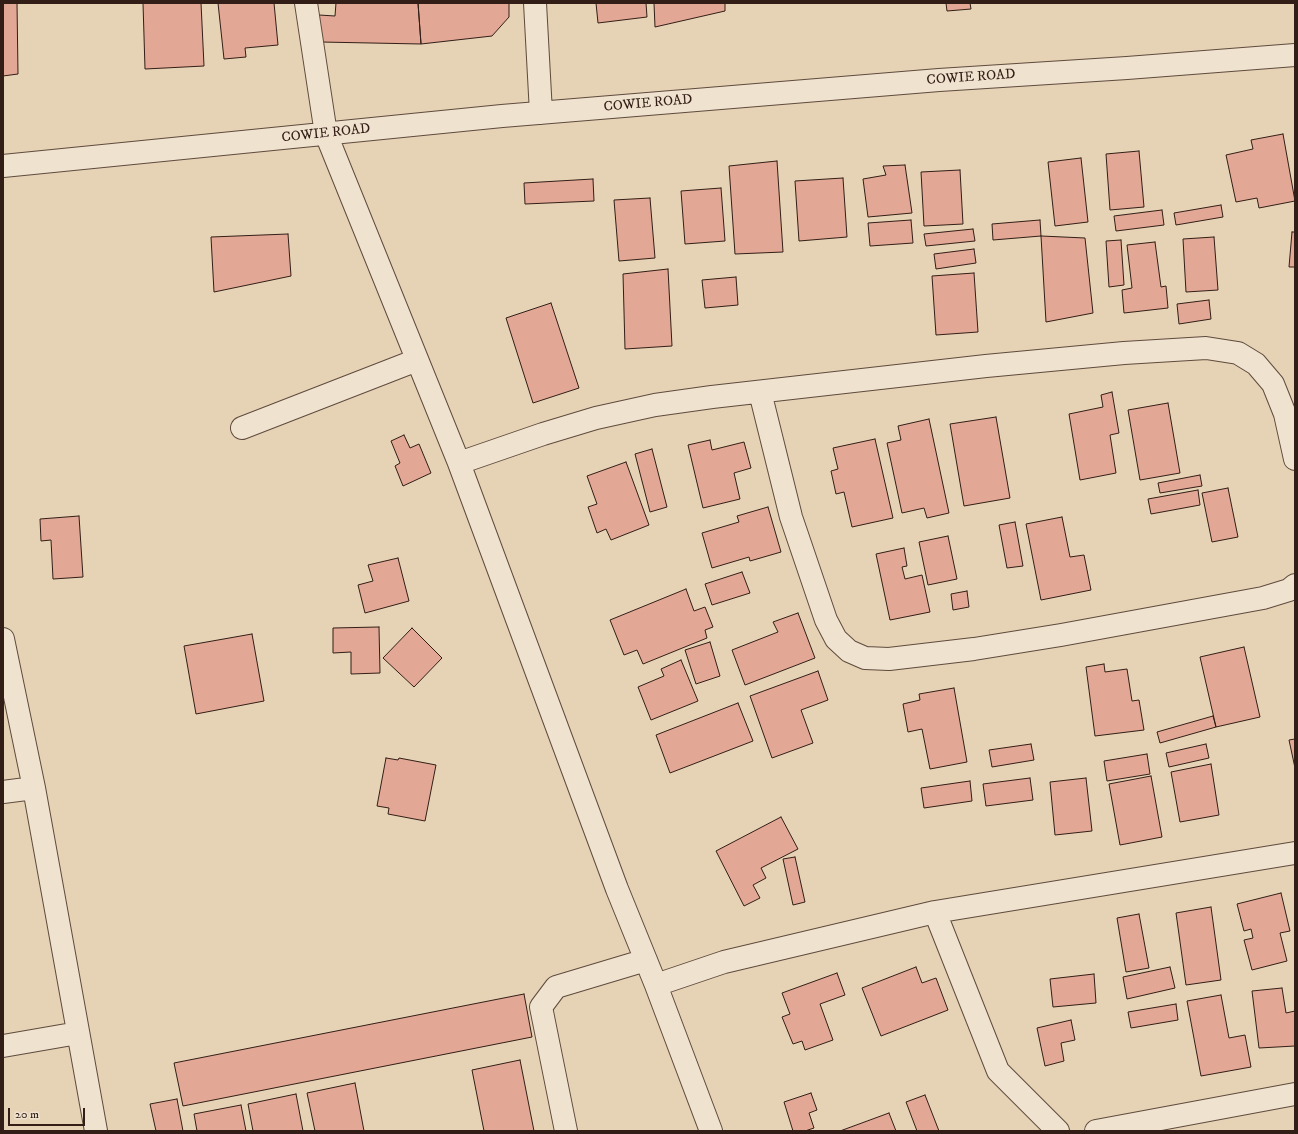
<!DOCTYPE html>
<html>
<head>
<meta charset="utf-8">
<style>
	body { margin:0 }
	#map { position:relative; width:1298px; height:1134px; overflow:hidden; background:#e6d2b4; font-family:"IM FELL DW Pica",serif }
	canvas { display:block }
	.frame { position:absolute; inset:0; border:4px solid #321e16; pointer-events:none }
	.scale { position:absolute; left:8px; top:1108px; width:77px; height:18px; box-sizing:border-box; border:2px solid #321e16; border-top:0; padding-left:5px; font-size:12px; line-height:14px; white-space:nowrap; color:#321e16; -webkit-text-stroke:3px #efe2ce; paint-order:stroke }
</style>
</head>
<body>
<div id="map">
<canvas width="1298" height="1134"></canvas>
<div class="frame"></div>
<div class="scale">20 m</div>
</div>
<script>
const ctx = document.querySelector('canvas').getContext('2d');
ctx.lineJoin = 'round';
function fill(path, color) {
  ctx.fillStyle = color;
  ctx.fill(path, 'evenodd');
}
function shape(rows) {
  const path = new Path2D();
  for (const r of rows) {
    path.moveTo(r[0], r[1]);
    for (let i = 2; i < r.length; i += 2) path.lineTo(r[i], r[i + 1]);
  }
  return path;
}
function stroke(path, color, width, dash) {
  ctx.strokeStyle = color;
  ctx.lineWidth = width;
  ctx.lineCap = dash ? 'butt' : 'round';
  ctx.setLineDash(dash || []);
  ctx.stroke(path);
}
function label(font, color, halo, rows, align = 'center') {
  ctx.font = font + ' "IM FELL DW Pica",serif';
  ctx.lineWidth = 4;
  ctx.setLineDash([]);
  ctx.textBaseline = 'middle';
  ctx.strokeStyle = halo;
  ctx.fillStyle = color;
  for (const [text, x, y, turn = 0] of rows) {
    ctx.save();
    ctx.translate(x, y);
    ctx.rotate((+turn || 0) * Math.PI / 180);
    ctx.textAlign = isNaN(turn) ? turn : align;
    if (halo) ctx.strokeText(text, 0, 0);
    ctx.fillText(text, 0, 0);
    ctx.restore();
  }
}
const building = shape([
	[3,3,17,3,18,74,3,76,3,3],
	[143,3,201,3,204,66,145,69,143,3],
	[218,3,274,3,278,45,245,48,246,57,224,59,218,3],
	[336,3,418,3,421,44,321,42,319,15,335,16,336,3],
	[418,3,509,3,509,17,492,36,421,44,418,3],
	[596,3,646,3,647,17,598,23,596,3],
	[654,3,725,3,725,11,655,27,654,3],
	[946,3,970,3,971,9,947,11,946,3],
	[1283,134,1295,201,1259,208,1257,198,1236,202,1226,155,1253,149,1251,140,1283,134],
	[1139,151,1144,207,1110,210,1106,154,1139,151],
	[1081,158,1088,222,1055,226,1048,162,1081,158],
	[777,161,783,252,735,254,729,166,777,161],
	[905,165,912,213,868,217,863,179,886,175,883,166,905,165],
	[960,170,963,224,924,226,921,172,960,170],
	[843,178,847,237,799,241,795,181,843,178],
	[593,179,594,201,525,204,524,183,593,179],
	[721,188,725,241,685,244,681,191,721,188],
	[650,198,655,258,619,261,614,200,650,198],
	[1221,205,1223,217,1176,225,1174,213,1221,205],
	[1162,210,1164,225,1116,231,1114,216,1162,210],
	[911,220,913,243,870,246,868,223,911,220],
	[1040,220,1041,236,993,240,992,224,1040,220],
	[973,229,975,241,926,246,924,234,973,229],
	[1292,232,1295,232,1295,267,1289,267,1292,232],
	[288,234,291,276,214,292,211,237,288,234],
	[1041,236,1085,238,1093,313,1046,322,1041,236],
	[1214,237,1218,290,1186,292,1183,239,1214,237],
	[1121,240,1124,285,1109,287,1106,241,1121,240],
	[1155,242,1161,287,1166,286,1168,308,1124,313,1122,290,1132,288,1127,245,1155,242],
	[974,249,976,263,936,269,934,254,974,249],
	[668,269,672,346,625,349,623,274,668,269],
	[974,273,978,332,936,335,932,276,974,273],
	[736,277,738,305,705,308,702,280,736,277],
	[1209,300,1211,319,1179,324,1177,304,1209,300],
	[551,303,579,388,533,403,506,318,551,303],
	[1112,392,1119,433,1110,435,1116,473,1080,480,1069,414,1103,407,1101,395,1112,392],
	[1168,403,1180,473,1140,480,1128,410,1168,403],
	[996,417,1010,498,964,506,950,424,996,417],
	[929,419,949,513,927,518,924,508,902,513,887,443,901,440,898,426,929,419],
	[404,435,410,448,419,444,431,473,403,486,395,466,400,463,391,441,404,435],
	[875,439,893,518,852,527,844,492,836,494,831,471,838,469,833,448,875,439],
	[710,440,712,450,744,442,751,468,734,473,740,499,703,508,688,445,710,440],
	[652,449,667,507,650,512,635,454,652,449],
	[626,462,649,525,611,540,606,529,597,533,588,507,597,504,587,476,626,462],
	[1200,475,1202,486,1160,493,1158,483,1200,475],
	[1228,488,1238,537,1212,542,1202,493,1228,488],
	[1198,490,1200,505,1151,514,1148,499,1198,490],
	[768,507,781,552,750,561,749,557,712,568,702,533,739,522,737,516,768,507],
	[79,516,83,577,53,579,51,540,41,541,40,519,79,516],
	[1062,517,1070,557,1084,555,1091,590,1041,600,1026,524,1062,517],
	[1015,522,1023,566,1007,568,999,525,1015,522],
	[948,536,957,579,928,585,919,542,948,536],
	[904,548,907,566,902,567,905,579,922,575,930,612,890,620,876,554,904,548],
	[398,558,409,601,365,613,358,585,373,581,368,565,398,558],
	[742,572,750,593,712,605,705,584,742,572],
	[686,589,694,611,705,607,713,627,705,630,707,638,643,664,637,650,624,655,610,620,686,589],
	[967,591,969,607,953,610,951,594,967,591],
	[798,613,815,658,745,685,732,650,778,632,773,622,798,613],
	[379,627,380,673,351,674,351,652,333,653,333,628,379,627],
	[412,628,442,658,414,687,383,658,412,628],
	[252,634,264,701,196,714,184,646,252,634],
	[710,642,720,676,696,684,685,650,710,642],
	[1244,647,1260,717,1216,727,1200,657,1244,647],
	[681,660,698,701,651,720,638,687,664,676,661,669,681,660],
	[1104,664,1105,672,1127,669,1132,701,1139,700,1144,730,1095,736,1086,667,1104,664],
	[818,671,828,700,801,710,813,743,772,758,750,696,818,671],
	[954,688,967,762,930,769,922,729,908,732,903,704,920,700,919,694,954,688],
	[738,703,753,741,670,773,656,735,738,703],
	[1213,716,1216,727,1160,743,1157,732,1213,716],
	[1295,739,1295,768,1289,740,1295,739],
	[1031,744,1034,760,992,767,989,750,1031,744],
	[1206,744,1209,758,1169,767,1166,753,1206,744],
	[1147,754,1150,774,1107,781,1104,761,1147,754],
	[386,758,398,760,399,758,436,765,425,821,388,814,389,808,377,806,386,758],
	[1211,764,1219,815,1180,822,1171,772,1211,764],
	[1151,776,1162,837,1120,845,1109,784,1151,776],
	[1030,778,1033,800,986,806,983,784,1030,778],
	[1086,778,1092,831,1055,835,1050,782,1086,778],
	[970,781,972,801,924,808,921,788,970,781],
	[781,817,798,849,761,868,766,878,753,885,760,898,744,906,716,851,781,817],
	[795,857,805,902,793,905,783,859,795,857],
	[1281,893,1290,931,1280,933,1287,961,1252,970,1244,940,1253,938,1251,929,1244,931,1237,904,1281,893],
	[1211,907,1221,980,1186,985,1176,913,1211,907],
	[1139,914,1149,968,1126,972,1117,918,1139,914],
	[916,967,922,983,936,978,948,1010,881,1036,862,988,916,967],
	[1170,967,1175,988,1127,999,1123,977,1170,967],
	[837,973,845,995,820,1004,833,1040,805,1050,802,1041,793,1044,782,1017,790,1014,782,993,837,973],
	[1094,974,1096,1003,1053,1007,1050,979,1094,974],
	[1282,988,1286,1013,1295,1011,1295,1046,1259,1048,1252,991,1282,988],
	[524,994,532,1037,183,1106,174,1063,524,994],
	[1221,995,1229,1038,1245,1035,1251,1067,1201,1076,1187,1001,1221,995],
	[1176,1004,1178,1020,1131,1028,1128,1012,1176,1004],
	[1071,1020,1075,1040,1061,1043,1064,1061,1045,1066,1037,1028,1071,1020],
	[520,1060,534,1131,484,1131,472,1070,520,1060],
	[355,1083,364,1131,315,1131,307,1093,355,1083],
	[811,1093,817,1110,809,1113,814,1128,805,1131,793,1131,784,1102,811,1093],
	[296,1094,303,1131,253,1131,248,1104,296,1094],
	[925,1095,939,1131,917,1131,906,1102,925,1095],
	[177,1099,183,1131,156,1131,150,1104,177,1099],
	[241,1105,246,1131,197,1131,194,1114,241,1105],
	[889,1113,896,1131,840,1131,889,1113]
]);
const minor = shape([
	[306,3,326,134,459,463,617,889,656,985,711,1131],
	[535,3,541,113],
	[3,166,502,116,939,80,1127,68,1295,55],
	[760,392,791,517,826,620,836,639,849,651,865,658,889,659,974,649,1061,635,1263,598,1289,590,1295,585],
	[242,428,417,360],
	[459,463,543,434,596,418,655,405,712,397,986,366,1124,353,1206,348,1238,353,1256,364,1273,384,1285,414,1295,459],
	[3,639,34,788,96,1131],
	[3,792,34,788],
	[935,912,998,1071,1058,1131],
	[656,985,724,962,935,912,1295,853],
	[3,1046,78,1033],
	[566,1131,541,1007,556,987,646,960],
	[1096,1131,1295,1094]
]);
const streetNames = [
	["COWIE ROAD",971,78,-4],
	["COWIE ROAD",648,104,-5],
	["COWIE ROAD",326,134,-6]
];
fill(building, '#e2a795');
stroke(building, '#321e16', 1);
stroke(minor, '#5f4b3e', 24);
stroke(minor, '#efe2ce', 22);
label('14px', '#321e16', '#efe2ce', streetNames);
</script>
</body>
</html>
